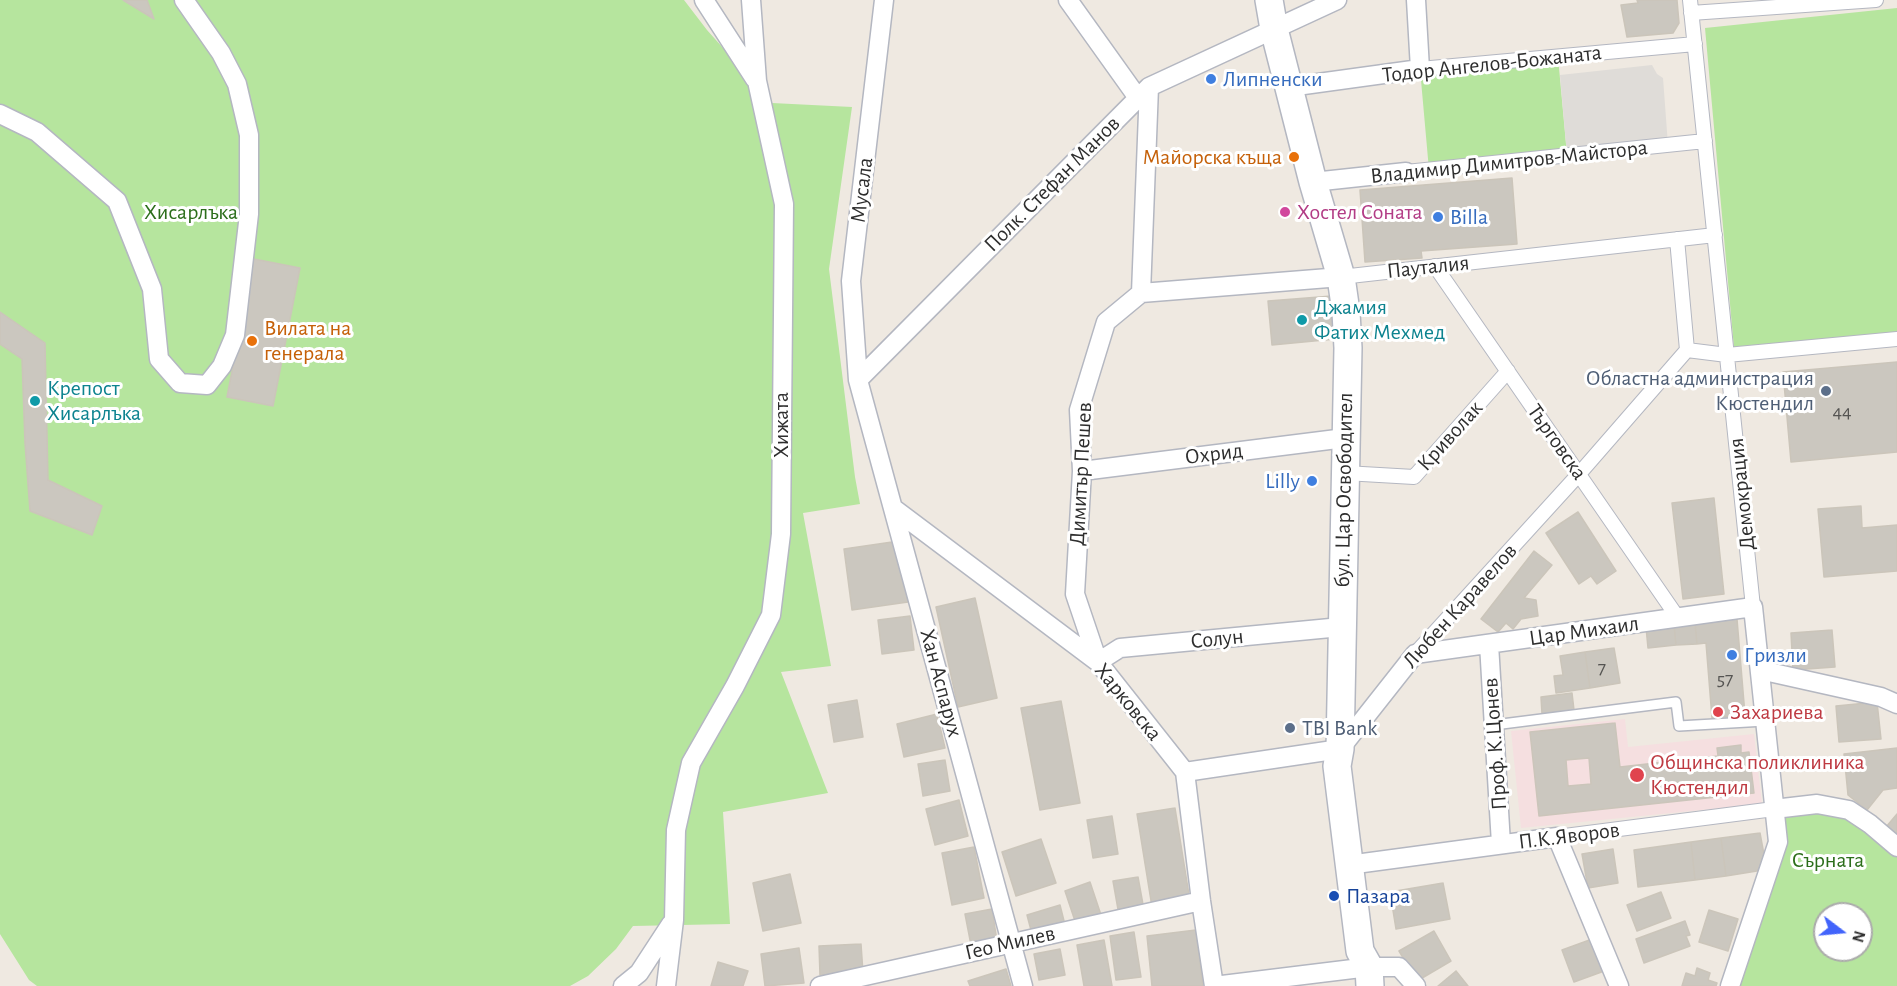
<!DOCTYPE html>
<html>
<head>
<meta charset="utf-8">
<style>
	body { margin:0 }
	#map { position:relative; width:1897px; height:986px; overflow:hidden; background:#efe9e1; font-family:"Alegreya Sans",sans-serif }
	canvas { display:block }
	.north { position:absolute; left:1813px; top:902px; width:60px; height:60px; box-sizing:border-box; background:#fff; border:2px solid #ababab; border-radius:50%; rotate:106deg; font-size:16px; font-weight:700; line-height:24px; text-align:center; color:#2e2e2e }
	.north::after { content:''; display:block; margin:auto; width:21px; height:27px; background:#4264fb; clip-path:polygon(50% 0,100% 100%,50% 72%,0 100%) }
</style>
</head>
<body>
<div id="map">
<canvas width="1897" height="986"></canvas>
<div class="north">N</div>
</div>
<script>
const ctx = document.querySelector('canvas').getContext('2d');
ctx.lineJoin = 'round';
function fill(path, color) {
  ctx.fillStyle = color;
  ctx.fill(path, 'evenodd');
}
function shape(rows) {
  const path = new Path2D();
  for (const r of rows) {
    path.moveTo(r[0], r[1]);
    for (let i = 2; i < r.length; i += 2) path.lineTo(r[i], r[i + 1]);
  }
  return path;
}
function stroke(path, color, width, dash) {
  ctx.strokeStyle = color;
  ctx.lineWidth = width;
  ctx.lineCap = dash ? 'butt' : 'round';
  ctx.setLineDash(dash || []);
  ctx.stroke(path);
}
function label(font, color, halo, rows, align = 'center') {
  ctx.font = font + ' "Alegreya Sans",sans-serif';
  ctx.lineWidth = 6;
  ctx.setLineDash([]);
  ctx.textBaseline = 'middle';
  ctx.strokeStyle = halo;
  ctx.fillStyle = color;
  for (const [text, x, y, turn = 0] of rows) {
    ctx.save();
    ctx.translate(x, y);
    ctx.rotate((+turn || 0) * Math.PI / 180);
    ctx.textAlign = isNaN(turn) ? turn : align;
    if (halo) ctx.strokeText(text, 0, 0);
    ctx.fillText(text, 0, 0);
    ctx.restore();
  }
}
const medical = shape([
	[1625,719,1628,747,1754,734,1762,804,1521,828,1511,731]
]);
const green = shape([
	[0,0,684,0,707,30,772,103,852,107,829,269,855,477,860,504,803,513,831,666,781,672,828,793,723,812,730,924,633,926,616,949,588,976,570,986,37,986,29,980,0,934],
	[1897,8,1897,333,1734,348,1705,28],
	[1558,57,1567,155,1429,170,1420,69],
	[1774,809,1849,810,1897,847,1897,986,1730,986,1778,842],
	[1825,914,1861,914,1861,950,1825,950]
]);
const plaza = shape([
	[1652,65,1657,74,1663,78,1668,145,1567,155,1560,75]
]);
const building = shape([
	[123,0,147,0,154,19,123,0],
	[1637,0,1677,0,1679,23,1673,33,1627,37,1621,5,1638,3,1637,0],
	[1512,178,1517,244,1421,251,1422,258,1365,262,1360,190,1512,178],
	[254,259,300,268,273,406,227,397,254,259],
	[1332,296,1335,339,1272,345,1268,301,1332,296],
	[0,312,45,343,48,480,102,506,92,535,30,511,25,443,22,359,0,344,0,312],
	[1897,362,1897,452,1791,462,1783,372,1897,362],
	[1714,498,1724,594,1683,599,1672,503,1714,498],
	[1861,506,1862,528,1897,525,1897,571,1824,577,1818,509,1861,506],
	[1578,512,1616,571,1597,584,1591,576,1579,584,1546,533,1578,512],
	[899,541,908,602,852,610,844,549,899,541],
	[1534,551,1552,565,1524,598,1536,600,1538,616,1521,619,1513,629,1506,623,1498,632,1481,619,1534,551],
	[975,598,997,698,958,707,936,607,975,598],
	[910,616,914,650,882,654,878,620,910,616],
	[1737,619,1745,715,1712,718,1706,643,1697,644,1695,623,1737,619],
	[1695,623,1697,644,1676,645,1674,625,1695,623],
	[1674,625,1676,645,1648,648,1646,627,1674,625],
	[1832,630,1835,667,1793,670,1791,633,1832,630],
	[1614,648,1620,683,1590,688,1585,652,1614,648],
	[1585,652,1590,688,1556,693,1554,676,1563,675,1560,656,1585,652],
	[1572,693,1574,710,1542,714,1541,697,1572,693],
	[857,700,863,737,834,742,828,705,857,700],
	[1061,701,1080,803,1040,810,1021,708,1061,701],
	[1877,702,1881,739,1839,742,1836,706,1877,702],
	[937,714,945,748,904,757,897,724,937,714],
	[1615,723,1620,767,1718,756,1717,748,1741,745,1741,753,1749,752,1754,793,1539,816,1530,732,1615,723],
	[1589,758,1591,784,1568,786,1566,760,1589,758],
	[1897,748,1897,788,1883,790,1867,810,1848,795,1844,754,1897,748],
	[945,760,950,791,923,796,918,764,945,760],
	[959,800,968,836,935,845,926,809,959,800],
	[1175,808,1190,901,1152,907,1137,814,1175,808],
	[1897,814,1897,836,1886,827,1897,814],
	[1112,816,1118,854,1093,858,1087,820,1112,816],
	[1760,833,1765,860,1757,871,1726,876,1721,838,1760,833],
	[1721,838,1726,876,1695,880,1691,842,1721,838],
	[1041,839,1056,883,1016,896,1002,852,1041,839],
	[1691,842,1695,880,1638,887,1634,850,1691,842],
	[974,847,984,898,952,905,942,853,974,847],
	[1613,849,1618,883,1588,888,1582,854,1613,849],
	[790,874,801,923,763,931,753,883,790,874],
	[1138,877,1144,910,1119,915,1113,881,1138,877],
	[1090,882,1101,915,1076,924,1065,891,1090,882],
	[1443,883,1450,919,1396,929,1390,892,1443,883],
	[1661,892,1671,918,1637,931,1627,905,1661,892],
	[1060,905,1065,925,1032,934,1027,915,1060,905],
	[992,909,997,941,971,945,965,914,992,909],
	[1709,910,1738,919,1728,951,1699,942,1709,910],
	[1685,921,1690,935,1686,936,1690,946,1644,963,1636,939,1685,921],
	[1196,930,1203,986,1152,986,1147,936,1196,930],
	[1434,931,1451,961,1417,981,1399,951,1434,931],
	[1134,932,1141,977,1116,980,1110,936,1134,932],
	[1595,938,1607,970,1574,982,1562,950,1595,938],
	[1104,940,1112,986,1084,986,1077,945,1104,940],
	[861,944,863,973,820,975,819,946,861,944],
	[799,948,804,983,765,986,761,954,799,948],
	[1060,949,1065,975,1039,980,1034,954,1060,949],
	[718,962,748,971,743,986,711,986,718,962],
	[1697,968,1710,973,1708,980,1717,983,1716,986,1682,986,1686,973,1695,976,1697,968],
	[1006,969,1011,986,970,986,968,981,1006,969],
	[1456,971,1468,986,1438,986,1456,971]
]);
const service = shape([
	[1494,725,1676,702,1679,726,1765,721]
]);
const pedestrian = shape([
	[1690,0,1753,607],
	[1691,13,1876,0],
	[1420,69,1695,44],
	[1406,172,1705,141],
	[1435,266,1678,618],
	[1341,277,1715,235],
	[1687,350,1727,355,1897,339],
	[1345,473,1414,477,1508,371],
	[1415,654,1579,474,1687,350,1677,239],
	[1557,837,1774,809]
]);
const minor = shape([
	[704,0,755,79],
	[884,0,851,281,858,380,1023,986],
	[1068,0,1138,98],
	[1149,87,1141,293,1106,322,1079,410,1082,471,1075,594,1098,662,1120,648,1341,627],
	[1289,87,1420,69,1416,0],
	[0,114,37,132,117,201,152,289,159,359,180,383,207,385,222,366,235,335,249,214,249,135,237,84,221,53,184,0],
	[1313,182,1406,172],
	[1141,293,1341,277],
	[858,380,1149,87,1337,0],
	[1082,471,1345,438],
	[893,508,1098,662,1185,772,1201,901,1214,986],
	[1489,644,1501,844],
	[1760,670,1881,697,1897,704],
	[1185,772,1340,749,1415,654,1753,607,1778,842,1730,986],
	[1774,809,1817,804,1849,810,1870,824,1897,847],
	[1363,863,1557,837,1619,986],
	[623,986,639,973,671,924],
	[666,986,674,920,676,830,691,763,735,686,771,615,781,534,784,204,757,81,751,0],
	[820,986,1201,901],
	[1214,986,1369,967,1399,967,1416,986]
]);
const secondary = shape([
	[1269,0,1274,29,1313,182,1341,277,1346,312,1348,348,1340,749,1337,766,1360,951,1369,967,1370,986]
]);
const markers = [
	[1211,79,6,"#3f7fe0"],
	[1294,157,6,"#e8710a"],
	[1285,212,6,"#d1479c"],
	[1438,217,6,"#3f7fe0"],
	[1302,320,6,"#0f9aa8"],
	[252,341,6,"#e8710a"],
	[1826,391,6,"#5c6f8a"],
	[35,401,6,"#0f9aa8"],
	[1312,481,6,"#3f7fe0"],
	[1732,655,6,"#3f7fe0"],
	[1718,712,6,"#e0444e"],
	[1290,728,6,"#5c6f8a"],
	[1637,775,8,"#e0444e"],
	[1334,896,6,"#1a4fb4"]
];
const numberNames = [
	["44",1842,412],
	["7",1602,668],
	["57",1725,679]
];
const streetNames = [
	["Тодор Ангелов-Божаната",1492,64,-6],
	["Владимир Димитров-Майстора",1509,162,-6],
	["Полк. Стефан Манов",1052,184,-45],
	["Мусала",862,190,-83],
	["Пауталия",1428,267,-6],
	["Хижата",781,425,-90],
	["Криволак",1450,436,-48],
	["Търговска",1557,442,55],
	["Охрид",1214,454,-7],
	["Димитър Пешев",1081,474,-87],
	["бул. Цар Освободител",1344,490,-89],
	["Демокрация",1742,494,-96],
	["Любен Kаравелов",1460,606,-48],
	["Цар Михаил",1584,631,-8],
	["Солун",1217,639,-6],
	["Хан Аспарух",941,683,75],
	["Харковска",1128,702,51],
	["Проф. К.Цонев",1495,744,-94],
	["П.К.Яворов",1569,836,-7],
	["Гео Милев",1010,943,-13]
];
const shopNames = [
	["Липненски",1223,79],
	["Billa",1450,217],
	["Lilly",1300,481,"right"],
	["Гризли",1744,655]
];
const foodNames = [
	["Майорска къща",1282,157],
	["Вилата на",264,328,"left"],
	["генерала",264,353,"left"]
];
const parkNames = [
	["Хисарлъка",191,212],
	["Сърната",1828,860]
];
const hotelNames = [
	["Хостел Соната",1297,212]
];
const cultureNames = [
	["Джамия",1314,307],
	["Фатих Мехмед",1314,332],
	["Крепост",47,388],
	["Хисарлъка",47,413]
];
const serviceNames = [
	["Областна администрация",1814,378],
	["Кюстендил",1814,403],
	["TBI Bank",1302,728,"left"]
];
const healthNames = [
	["Захариева",1730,712],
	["Общинска поликлиника",1650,762],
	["Кюстендил",1650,787]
];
const transitNames = [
	["Пазара",1346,896]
];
fill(medical, '#f5dfe0');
fill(green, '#b6e59e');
fill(plaza, '#dfdcd8');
fill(building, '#cbc7bf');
stroke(building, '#cbc5ba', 1.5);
stroke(service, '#b4b7c1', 12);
stroke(pedestrian, '#b4b7c1', 16);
stroke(minor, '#b4b7c1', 21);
stroke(secondary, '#b4b7c1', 30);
stroke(service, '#fff', 9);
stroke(pedestrian, '#fff', 14);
stroke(minor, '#fff', 18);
stroke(secondary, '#fff', 27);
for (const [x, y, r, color] of markers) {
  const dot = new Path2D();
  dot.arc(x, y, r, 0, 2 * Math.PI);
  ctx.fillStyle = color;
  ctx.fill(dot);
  stroke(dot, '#fff', 2);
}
label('20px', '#555452', null, numberNames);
label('22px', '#2e2e2e', '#fff', streetNames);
label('22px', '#366cbe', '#fff', shopNames, 'left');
label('22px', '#c56008', '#fff', foodNames, 'right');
label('22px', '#2c6e1b', '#fff', parkNames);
label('22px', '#b23c85', '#fff', hotelNames, 'left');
label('22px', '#0d838f', '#fff', cultureNames, 'left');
label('22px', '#4e5e75', '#fff', serviceNames, 'right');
label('22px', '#be3a42', '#fff', healthNames, 'left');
label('22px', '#164399', '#fff', transitNames, 'left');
</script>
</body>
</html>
